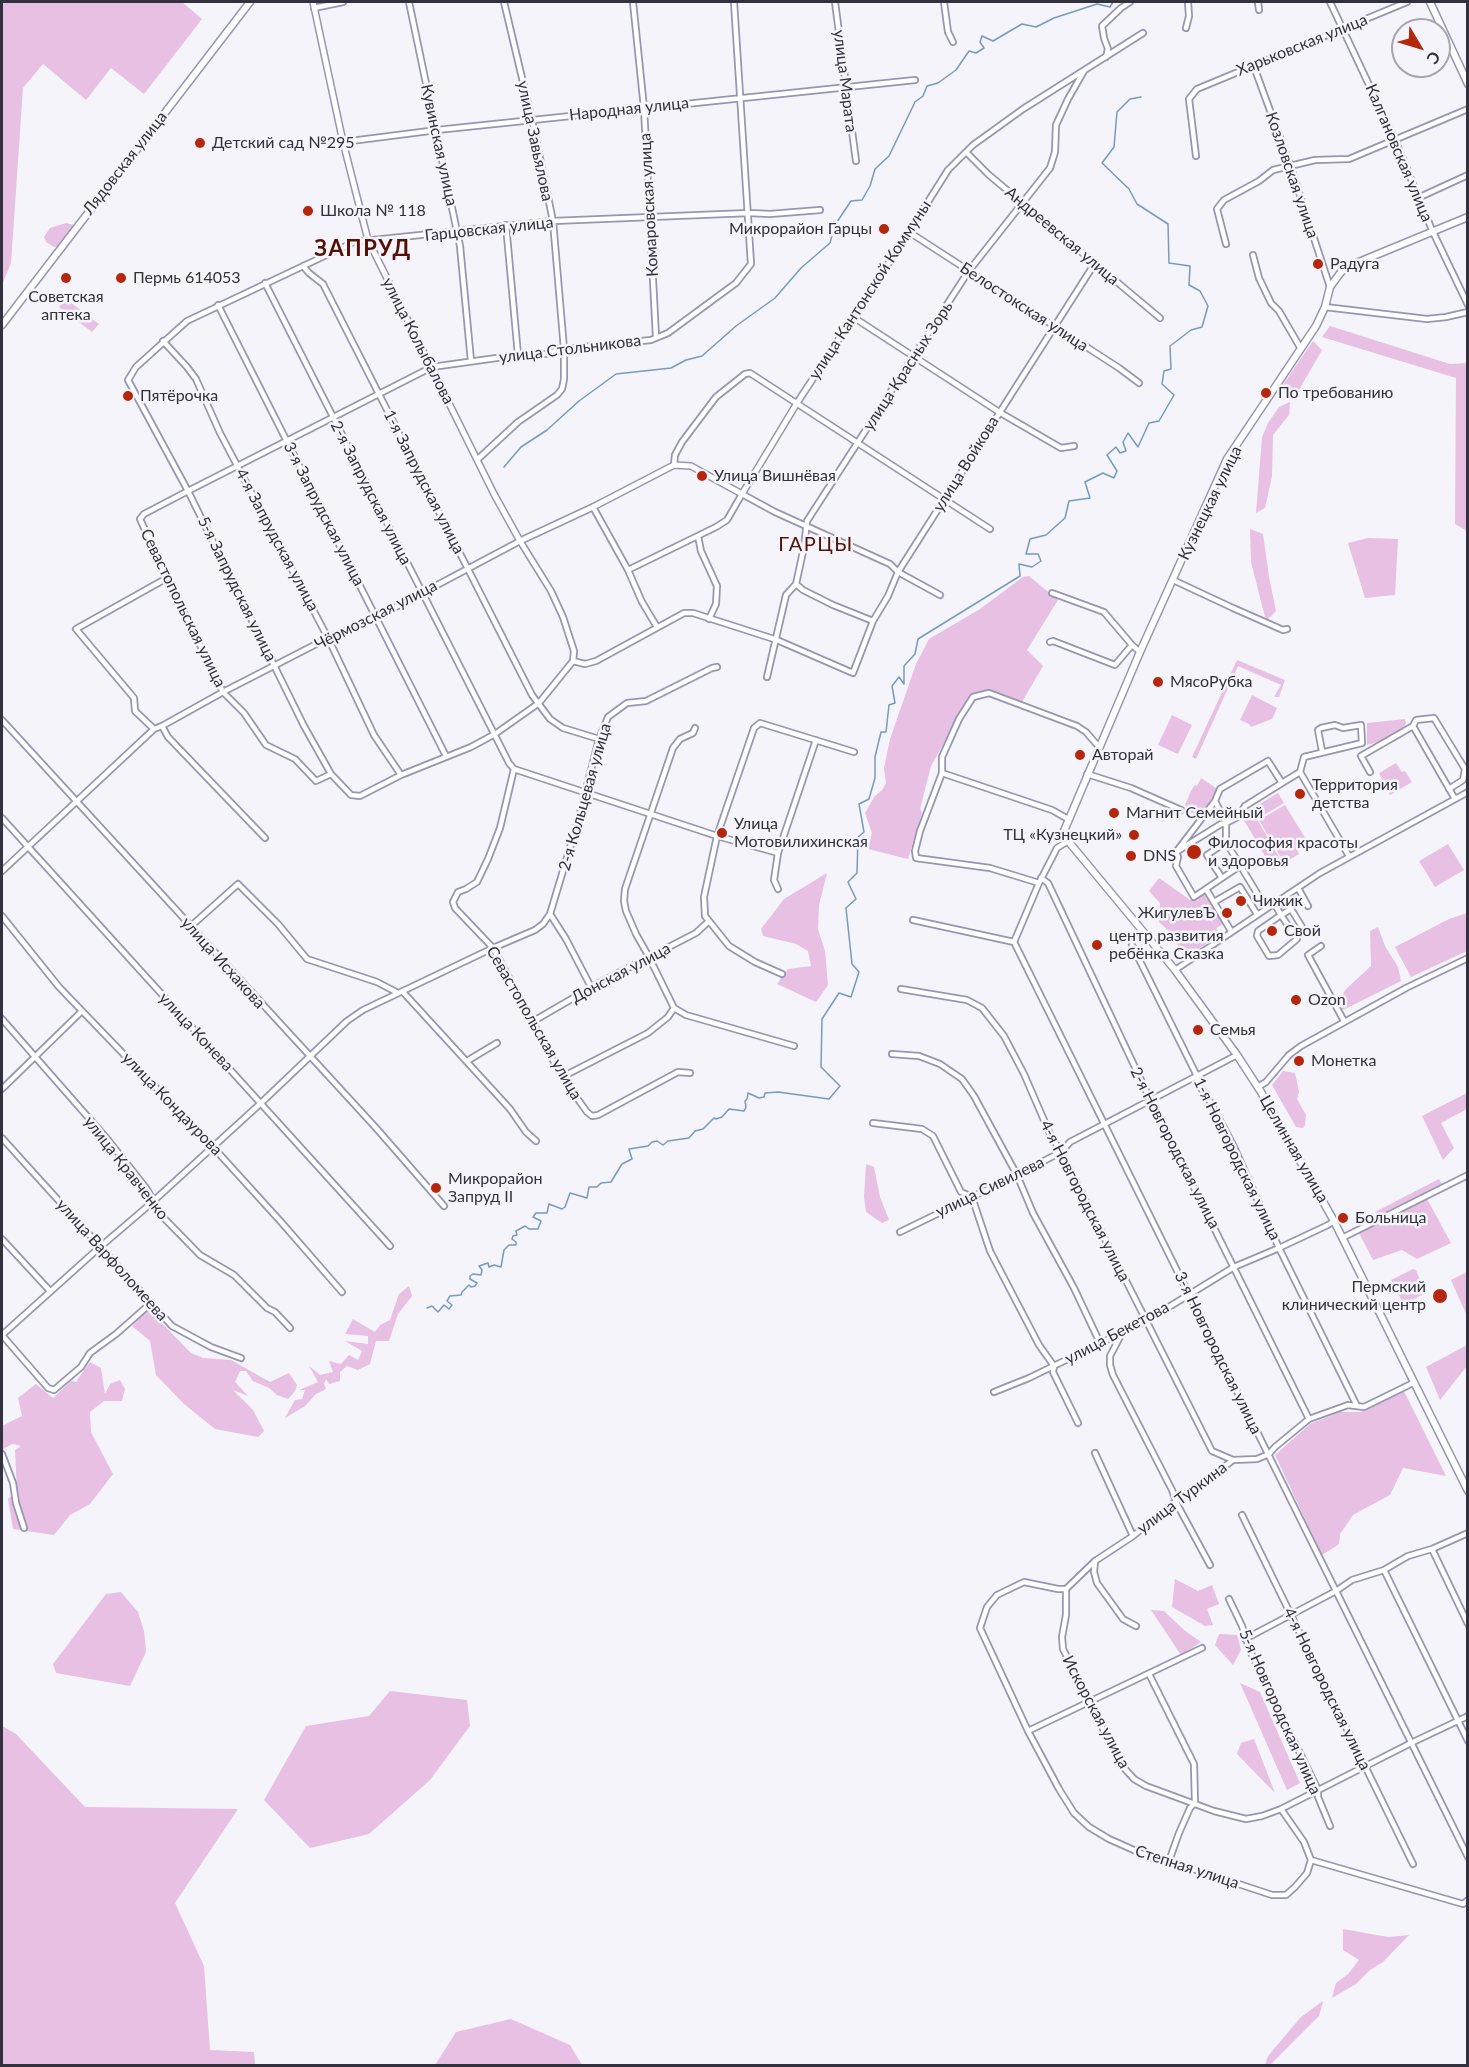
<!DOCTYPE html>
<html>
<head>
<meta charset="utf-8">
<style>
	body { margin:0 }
	#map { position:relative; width:1469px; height:2067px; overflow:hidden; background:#f4f4fa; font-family:Lato,sans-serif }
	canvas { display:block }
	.frame { position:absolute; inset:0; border:3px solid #32313d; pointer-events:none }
	.north { position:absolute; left:1391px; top:18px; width:60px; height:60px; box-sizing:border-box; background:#f4f4fa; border:2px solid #a6a6ae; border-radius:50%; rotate:128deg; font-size:16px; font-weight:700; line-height:24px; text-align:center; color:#32313d }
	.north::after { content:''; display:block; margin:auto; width:21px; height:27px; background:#b4270d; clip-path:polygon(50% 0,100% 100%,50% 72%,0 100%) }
</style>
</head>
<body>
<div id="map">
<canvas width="1469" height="2067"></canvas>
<div class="frame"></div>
<div class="north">С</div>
</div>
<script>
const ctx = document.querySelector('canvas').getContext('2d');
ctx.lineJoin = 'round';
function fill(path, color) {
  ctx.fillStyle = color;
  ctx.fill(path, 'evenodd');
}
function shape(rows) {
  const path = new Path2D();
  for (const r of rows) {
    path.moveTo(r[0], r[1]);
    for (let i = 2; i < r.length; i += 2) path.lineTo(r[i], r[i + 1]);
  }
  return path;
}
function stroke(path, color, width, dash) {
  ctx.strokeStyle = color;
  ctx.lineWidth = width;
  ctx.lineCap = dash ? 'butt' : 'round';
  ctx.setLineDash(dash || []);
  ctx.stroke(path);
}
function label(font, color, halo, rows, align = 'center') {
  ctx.font = font + ' Lato,sans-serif';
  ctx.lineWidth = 5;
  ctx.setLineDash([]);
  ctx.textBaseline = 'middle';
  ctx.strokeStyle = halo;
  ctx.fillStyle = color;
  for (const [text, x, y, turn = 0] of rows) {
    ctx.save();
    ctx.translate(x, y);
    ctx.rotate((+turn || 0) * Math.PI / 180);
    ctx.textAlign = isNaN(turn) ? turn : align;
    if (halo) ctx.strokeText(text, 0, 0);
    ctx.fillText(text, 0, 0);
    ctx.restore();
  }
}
const green = shape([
	[2,2,182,2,202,19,144,94,111,68,86,100,43,64,23,88,11,263,2,285],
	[66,223,74,225,59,246,54,247,46,242,44,237,50,228],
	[66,299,99,324,92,332,59,307],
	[1330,326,1450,364,1467,363,1467,531,1455,524,1456,378,1322,337],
	[1313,341,1322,350,1296,395,1282,386],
	[1290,402,1289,415,1273,435,1272,476,1265,508,1256,513,1262,437,1268,423,1279,407],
	[1250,529,1263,534,1269,577,1276,611,1266,621,1251,562],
	[1368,538,1398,539,1395,595,1365,598,1348,543],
	[1029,576,1058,600,1027,650,1043,666,1022,702,985,690,970,696,931,766,920,809,922,812,908,859,868,849,872,833,865,813,874,797,882,790,886,783,884,768,890,739,916,664,929,639,980,609,1023,577],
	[1237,660,1285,680,1279,697,1274,697,1281,685,1238,666,1196,759,1192,757],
	[1252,695,1277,708,1272,719,1251,727,1249,724,1240,720],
	[1172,715,1192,725,1178,754,1158,745],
	[1405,719,1406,723,1403,728,1378,742,1367,745,1367,723],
	[1396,763,1402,772,1405,771,1412,782,1390,795,1379,773],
	[1201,778,1216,788,1217,791,1201,813,1197,814,1190,812,1185,805,1192,789,1195,785,1197,786],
	[1278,793,1284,803,1257,819,1283,864,1273,870,1241,815],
	[1285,805,1307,841,1296,847,1299,854,1284,863,1259,820],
	[1448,844,1464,870,1435,887,1419,861],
	[827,873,819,905,818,929,825,951,828,985,816,1002,777,984,788,969,811,966,808,951,796,944,763,936,761,929,784,899],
	[1159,878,1190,900,1196,899,1199,902,1196,896,1206,891,1213,903,1204,910,1214,925,1206,910,1214,905,1225,923,1216,928,1220,935,1184,958,1173,935,1159,922,1160,903,1149,891],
	[1467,913,1467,951,1411,977,1395,947,1449,919],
	[1378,927,1385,946,1398,967,1401,981,1343,1010,1339,1003,1345,990,1371,966,1370,931],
	[1283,1071,1295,1073,1299,1092,1297,1099,1306,1115,1305,1125,1303,1128,1296,1127,1272,1085],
	[1467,1093,1467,1109,1441,1123,1454,1148,1443,1160,1422,1116],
	[866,1164,874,1167,880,1197,889,1220,882,1223,866,1212,864,1197],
	[1439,1179,1442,1184,1377,1216,1375,1212],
	[1427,1199,1451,1243,1417,1259,1402,1250,1373,1260,1359,1233],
	[1413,1269,1416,1270,1425,1293,1404,1305,1391,1280],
	[1467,1272,1468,1316,1467,1316,1451,1280],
	[409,1286,412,1296,398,1314,389,1341,376,1341,370,1364,358,1370,347,1366,340,1372,340,1381,329,1384,326,1379,324,1384,326,1389,316,1394,305,1406,285,1418,295,1400,302,1399,305,1390,299,1390,318,1382,309,1366,320,1375,333,1372,329,1361,341,1364,349,1355,358,1360,362,1351,345,1341,368,1344,368,1336,345,1334,353,1319,375,1332,380,1325,390,1320,399,1294],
	[148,1309,191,1353,203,1358,231,1360,270,1382,289,1373,297,1385,295,1391,288,1399,277,1395,269,1388,253,1381,246,1371,240,1371,235,1382,248,1396,233,1390,253,1410,264,1431,258,1437,215,1429,184,1404,156,1375,150,1341,132,1326],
	[1467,1345,1467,1366,1440,1400,1426,1367],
	[90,1362,101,1368,105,1394,110,1384,120,1380,125,1389,122,1401,104,1401,90,1412,91,1432,113,1474,90,1504,70,1515,54,1535,13,1529,8,1499,17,1491,15,1450,21,1446,12,1444,3,1449,2,1426,22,1416,18,1398,36,1384,53,1398,71,1381,78,1382,77,1380],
	[1404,1391,1446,1476,1403,1468,1390,1495,1353,1515,1340,1534,1339,1544,1322,1555,1275,1455,1310,1424,1340,1412,1361,1412],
	[1175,1579,1198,1591,1212,1585,1219,1604,1207,1609,1213,1625,1205,1626,1172,1607],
	[121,1592,138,1612,144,1631,146,1652,130,1686,56,1673,53,1664,106,1594],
	[1151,1610,1164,1611,1184,1630,1201,1642,1181,1655],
	[1219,1634,1237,1635,1241,1650,1233,1665,1215,1645],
	[1240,1683,1260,1692,1300,1783,1287,1790],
	[390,1691,467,1700,470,1726,430,1780,369,1834,310,1848,264,1800,306,1726,369,1716],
	[2,1726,16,1734,85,1807,238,1809,175,1903,204,1966,210,2050,254,2052,255,2065,2,2065],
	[1254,1739,1275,1793,1237,1754,1241,1743],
	[1343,1929,1388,1937,1409,1935,1383,1962,1370,1970,1356,1984,1332,1998,1336,1983,1348,1974,1359,1960,1343,1950],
	[1323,2001,1319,2016,1270,2065,1265,2065,1268,2056,1301,2017],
	[511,2019,570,2045,582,2065,435,2065,456,2032]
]);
const stream = shape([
	[504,467,521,447,547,430,579,401,616,374,671,368,686,360,702,356,736,326,775,298,801,268,830,243,835,225,851,201,862,200,870,186,875,169,889,156,915,102,923,96,927,86,938,83,956,70,969,51,976,53,984,48,980,42,982,36,993,41,1022,24,1036,27,1054,18,1097,4,1110,7,1113,2],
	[427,1308,432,1306,438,1312,444,1305,449,1309,452,1305,447,1301,450,1296,461,1295,462,1292,469,1285,471,1287,475,1286,477,1283,470,1279,470,1276,473,1274,481,1275,482,1270,479,1266,488,1263,489,1267,494,1265,501,1267,504,1250,509,1245,516,1245,516,1242,512,1239,513,1236,517,1235,516,1231,525,1226,529,1229,538,1229,541,1221,533,1217,536,1213,547,1213,549,1204,562,1209,565,1207,570,1193,587,1198,589,1187,597,1187,601,1183,611,1182,622,1164,632,1159,629,1149,648,1146,652,1142,657,1141,663,1145,668,1141,689,1138,695,1131,703,1129,714,1118,716,1119,722,1117,729,1109,744,1111,746,1107,745,1101,747,1099,748,1093,759,1098,764,1097,765,1093,778,1092,829,1099,840,1086,821,1067,822,1019,839,993,851,997,859,972,852,964,846,908,856,899,848,882,857,873,858,837,864,832,859,804,869,799,875,778,875,757,881,732,886,732,889,705,895,703,892,686,899,677,904,684,904,666,915,654,918,639,1020,576,1019,564,1032,567,1041,561,1038,554,1026,554,1030,539,1046,535,1065,518,1069,501,1090,498,1085,482,1103,473,1114,478,1117,471,1107,455,1116,447,1120,453,1126,451,1123,442,1128,433,1138,447,1149,423,1159,421,1174,395,1162,384,1164,371,1171,369,1170,346,1191,330,1202,327,1208,306,1200,291,1189,285,1190,266,1169,263,1168,224,1137,204,1129,189,1102,163,1114,147,1117,112,1130,99,1141,97]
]);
const minor = shape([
	[409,2,460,246,471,361],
	[633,2,644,108,656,337],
	[835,2,856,161],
	[944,2,948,32,953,42],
	[1258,2,1259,10],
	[1330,2,1395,140,1432,230,1468,305],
	[314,8,343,2],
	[1186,28,1189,16,1188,2],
	[1106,57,1108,49,1104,38,1102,26,1121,8,1130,2],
	[1253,64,1290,165,1330,287],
	[343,142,437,130,915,80],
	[966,152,989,175,1160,318],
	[1196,156,1189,99,1197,89,1407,2],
	[1420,197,1468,175],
	[506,225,518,355],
	[1226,244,1217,209,1224,200,1259,181,1273,170,1315,160,1349,159,1468,109],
	[1253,255,1259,278,1271,303,1279,311,1301,349],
	[303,266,309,273,323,284,532,695,550,719,563,728,599,739],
	[265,283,509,763,514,769,717,836,778,853],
	[218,305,446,756],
	[1325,307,1427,319,1446,317,1468,312],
	[853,317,999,412,1061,448,1074,446],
	[163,341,187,367,196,379,220,433,328,638,374,735,401,775],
	[1139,383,1119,368,909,232,948,170,973,145,1023,109,1143,33],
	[478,459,518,422,557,395,562,389,564,379,564,349,553,221,532,120,504,2],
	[674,465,675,455,682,442,716,397,745,374,750,373,990,529],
	[593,507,628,570,642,602,657,627],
	[698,536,701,551,717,586,716,604,709,619],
	[628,570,716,527,727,520,742,494,775,512,890,564,898,572,940,595],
	[1173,580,1233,608,1283,630,1287,629],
	[796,584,803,590,833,605,873,621],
	[1052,593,1104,612,1132,645,1140,652],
	[1050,642,1053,641,1115,665,1132,645],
	[573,661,539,703,495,734,471,747,401,775,360,796,351,795,331,774,304,726,188,491,128,380,136,367,187,321,354,242,553,221,749,213,770,214,820,210],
	[573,661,585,664,596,661,684,613,693,613,777,640,853,673,873,621,888,596,898,572,1095,263],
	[767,677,786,595,796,584,804,547,807,521,968,272,1050,168,1055,152,1056,125,1068,99,1084,71],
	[2,720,377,1129,444,1206],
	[162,726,168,737,265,838],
	[1413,726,1416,720,1434,718,1465,769,1463,780,1449,789],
	[695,728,693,733,680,739,673,748,625,889,624,901,626,911,636,934,649,957,674,1008,686,1015,794,1046],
	[154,729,135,711,134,698,76,629,167,578],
	[1268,761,1282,783,1245,806,1238,817,1226,823,1221,824,1176,852,1215,801,1220,789,1268,761],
	[514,769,500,828,488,859,477,882,466,889,458,892,453,902,455,908,493,948,562,1077,587,1112,592,1116,598,1115,678,1072,690,1073],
	[1300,772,1304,757,1362,743,1361,725,1343,728,1335,725,1321,728,1318,730,1322,751],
	[1370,772,1361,756,1413,726,1455,799],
	[942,773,1052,810,1068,819],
	[331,774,316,781,295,759,266,745,244,713,223,692,167,578,140,519,144,514,188,491,432,367,518,355,545,354,564,349,651,340,668,333,736,283,751,264,734,2],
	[1087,774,1131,788,1181,810],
	[1282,783,1300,772,1349,856],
	[2,818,390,1246],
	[1226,842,1266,908],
	[1176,852,1178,857,1176,866,1194,897,1222,878,1207,855,1226,842,1226,823,1215,801],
	[2,871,154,729,162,726,223,692,328,638,377,617,520,541,551,591,563,617,574,651,573,661],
	[1041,878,1048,883,1150,1099,1309,1419],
	[1222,878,1240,866],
	[1039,883,990,868,916,858,915,851,920,831,942,773,942,757,959,719,973,697,989,693,1077,726,1086,732,1099,747],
	[1298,888,1308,906],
	[778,889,774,880,778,853,816,740],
	[1206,889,1231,931],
	[1214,902,1240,887,1257,914],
	[1274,903,1281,915,1297,939,1278,955,1269,956,1257,936,1258,931,1281,915,1291,909,1302,927],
	[550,914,566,939,591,987],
	[2,916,59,987,213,1147,282,1223,342,1292],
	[913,920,1014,942,1468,1857],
	[190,927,238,884,278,924,307,959,377,982,398,993],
	[1014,942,1039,883,1057,848,1068,841],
	[1132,945,1197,1076,1198,1084,1209,1100,1233,1145,1279,1248,1357,1406],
	[1321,946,1308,955,1344,1021],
	[1175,970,1320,873,1468,792],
	[782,974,755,962,729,946,705,916,704,897,717,836,754,728,760,723,854,752],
	[901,989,967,1000,982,1008,1004,1036,1024,1074,1050,1134,1061,1152,1212,1451,1233,1460],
	[403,992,510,1109,526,1132,536,1141],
	[2,1019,108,1140,146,1188,154,1201,159,1213,200,1255,234,1275,267,1308,275,1312,290,1328],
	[532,1022,599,983,696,933,708,922],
	[892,1054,919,1056,940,1064,962,1079,974,1096,1017,1175,1033,1213,1074,1288,1100,1343],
	[467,1061,497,1043],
	[562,1077,648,1033,668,1017,674,1008],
	[1258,1087,1266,1082,1289,1055,1301,1046,1406,988,1468,958],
	[2,1089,82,1011],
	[873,1123,922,1129,933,1136,961,1192,972,1197,990,1251,1039,1345,1054,1366,1053,1372,1078,1423],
	[2,1138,172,1326,211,1347,241,1358],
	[900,1232,1017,1175,1061,1152,1070,1142,1237,1055],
	[1342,1238,1468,1175],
	[2,1239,50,1291],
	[1122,1333,1110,1356,1110,1365,1113,1375,1172,1490,1178,1506,1210,1565],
	[2,1335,100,1247,148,1206,261,1103,347,1021,363,1010,493,948,535,930,543,924,550,914,578,821,599,739,608,717,627,703,646,701,712,668,717,667],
	[2,1335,48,1388,54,1390,81,1367,90,1353,116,1334,150,1304],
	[994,1392,1029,1378,1146,1321,1234,1267,1279,1248,1328,1225,1334,1221],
	[1095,1453,1133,1536],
	[2,1454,13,1483,16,1503,24,1528],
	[1242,1515,1413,1864],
	[1432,1549,1468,1624],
	[1095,1561,1094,1572,1097,1583,1123,1619,1136,1626],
	[1384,1570,1468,1741],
	[1066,1589,1066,1615,1062,1637,1063,1649,1113,1749,1125,1769,1134,1779,1146,1786,1214,1811,1246,1819,1262,1816,1281,1809,1411,1743,1468,1716],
	[1229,1599,1242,1626,1250,1651,1318,1790,1318,1797,1330,1826],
	[1245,1639,1336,1591,1352,1580,1384,1570,1408,1556,1432,1549,1468,1533],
	[1149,1674,1194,1764,1195,1803,1190,1808,1179,1833,1169,1861],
	[1028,1731,1202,1648],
	[1281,1809,1304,1842,1311,1860,1307,1873,1295,1887,1286,1895,1272,1895,1169,1861,1154,1859,1109,1839,1089,1827,1074,1813,1059,1789,1028,1731,980,1628,987,1607,997,1595,1024,1582,1058,1589,1066,1589,1095,1561,1133,1536,1177,1500,1202,1484,1233,1460,1257,1459,1269,1454,1275,1447,1309,1419,1348,1405,1364,1407,1413,1383],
	[1311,1860,1463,1904,1468,1900]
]);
const tertiary = shape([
	[313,2,343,142,368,240,494,494,520,541,593,507,674,465,691,466,742,494,797,403,909,232]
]);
const secondary = shape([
	[1430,2,1468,84],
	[1468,217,1354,264,1341,272,1330,287,1325,307,1316,326,1227,459,1140,652,1064,831,1068,841,1175,970,1237,1055,1261,1092,1334,1221,1468,1491],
	[2,325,250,2]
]);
const markers = [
	[200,143,6,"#b4270d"],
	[308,211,6,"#b4270d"],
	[884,229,6,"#b4270d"],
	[1318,264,6,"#b4270d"],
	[66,278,6,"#b4270d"],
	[121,278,6,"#b4270d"],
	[1266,393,6,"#b4270d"],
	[128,396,6,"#b4270d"],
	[702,476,6,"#b4270d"],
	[1158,682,6,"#b4270d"],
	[1080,755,6,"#b4270d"],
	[1300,794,6,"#b4270d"],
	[1114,813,6,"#b4270d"],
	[722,833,6,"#b4270d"],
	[1134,835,6,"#b4270d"],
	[1194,852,8,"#b4270d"],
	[1131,856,6,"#b4270d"],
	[1241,901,6,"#b4270d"],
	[1227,913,6,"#b4270d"],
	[1272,931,6,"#b4270d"],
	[1097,945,6,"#b4270d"],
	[1296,1000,6,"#b4270d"],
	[1198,1030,6,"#b4270d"],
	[1299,1061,6,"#b4270d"],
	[436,1188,6,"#b4270d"],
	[1343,1218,6,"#b4270d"],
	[1440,1296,8,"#b4270d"]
];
const streetNames = [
	["Харьковская улица",1302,45,-22],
	["улица Марата",845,81,83],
	["Народная улица",629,109,-6],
	["улица Завьялова",535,141,78],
	["Кувинская улица",439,145,78],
	["Калгановская улица",1399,153,67],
	["Лядовская улица",125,163,-52],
	["Козловская улица",1292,175,71],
	["Комаровская улица",649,205,-93],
	["Гарцовская улица",489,229,-6],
	["Андреевская улица",1062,236,40],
	["улица Кантонской Коммуны",870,290,-57],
	["Белостокская улица",1024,307,33],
	["улица Колыбалова",418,341,63],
	["улица Стольникова",570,349,-7],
	["улица Красных Зорь",908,366,-57],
	["улица Войкова",966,464,-58],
	["1-я Запрудская улица",424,482,63],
	["2-я Запрудская улица",371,493,63],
	["Кузнецкая улица",1210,503,-64],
	["3-я Запрудская улица",324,514,63],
	["4-я Запрудская улица",277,540,62],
	["5-я Запрудская улица",237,589,64],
	["Севастопольская улица",183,608,64],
	["Чёрмозская улица",376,615,-27],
	["2-я Кольцевая улица",585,797,-74],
	["улица Исхакова",223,963,48],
	["Донская улица",621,973,-28],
	["Севастопольская улица",534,1023,60],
	["улица Конева",196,1032,47],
	["улица Кондаурова",172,1104,46],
	["2-я Новгородская улица",1175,1148,63],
	["Целинная улица",1294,1149,60],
	["1-я Новгородская улица",1237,1159,64],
	["улица Кравченко",126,1168,52],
	["улица Сивилева",990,1187,-26],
	["4-я Новгородская улица",1085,1201,63],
	["улица Варфоломеева",112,1260,48],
	["улица Бекетова",1117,1333,-28],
	["3-я Новгородская улица",1218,1353,64],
	["улица Туркина",1182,1498,-37],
	["4-я Новгородская улица",1327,1689,64],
	["Искорская улица",1096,1712,62],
	["5-я Новгородская улица",1280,1712,66],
	["Степная улица",1187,1867,18]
];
const poiNames = [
	["Детский сад №295",212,143],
	["Школа № 118",320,211],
	["Микрорайон Гарцы",872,229,"right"],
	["Радуга",1330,264],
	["Пермь 614053",133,278],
	["Советская",66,297,"center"],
	["аптека",66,315,"center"],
	["По требованию",1278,393],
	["Пятёрочка",140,396],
	["Улица Вишнёвая",714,476],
	["МясоРубка",1170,682],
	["Авторай",1092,755],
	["Территория",1312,785],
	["детства",1312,803],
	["Магнит Семейный",1126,813],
	["Улица",734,824],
	["Мотовилихинская",734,842],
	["ТЦ «Кузнецкий»",1122,835,"right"],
	["Философия красоты",1208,843],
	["и здоровья",1208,861],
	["DNS",1143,856],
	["Чижик",1253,901],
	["ЖигулевЪ",1215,913,"right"],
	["Свой",1284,931],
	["центр развития",1109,936],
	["ребёнка Сказка",1109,954],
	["Ozon",1308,1000],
	["Семья",1210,1030],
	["Монетка",1311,1061],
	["Микрорайон",448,1179],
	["Запруд II",448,1197],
	["Больница",1355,1218],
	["Пермский",1426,1287,"right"],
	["клинический центр",1426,1305,"right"]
];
const quarterNames = [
	["ГАРЦЫ",816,545]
];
const districtNames = [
	["ЗАПРУД",363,249]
];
fill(green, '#e7c0e4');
stroke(stream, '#769bbe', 1.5);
stroke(minor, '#9796b2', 8);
stroke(tertiary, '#9796b2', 8);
stroke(secondary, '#9796b2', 9);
stroke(minor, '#fff', 4.5);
stroke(tertiary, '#fff', 5);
stroke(secondary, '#fff', 6);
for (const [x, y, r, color] of markers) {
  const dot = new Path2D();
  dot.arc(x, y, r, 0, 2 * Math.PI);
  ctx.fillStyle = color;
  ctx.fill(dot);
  stroke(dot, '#f4f4fa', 2);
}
label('16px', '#32313d', '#f4f4fa', streetNames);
label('16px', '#32313d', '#f4f4fa', poiNames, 'left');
ctx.letterSpacing = '1.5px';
label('20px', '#531005', '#f4f4fa', quarterNames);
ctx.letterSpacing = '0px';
ctx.letterSpacing = '1.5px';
label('bold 22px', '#531005', '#f4f4fa', districtNames);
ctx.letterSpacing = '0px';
</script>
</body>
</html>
